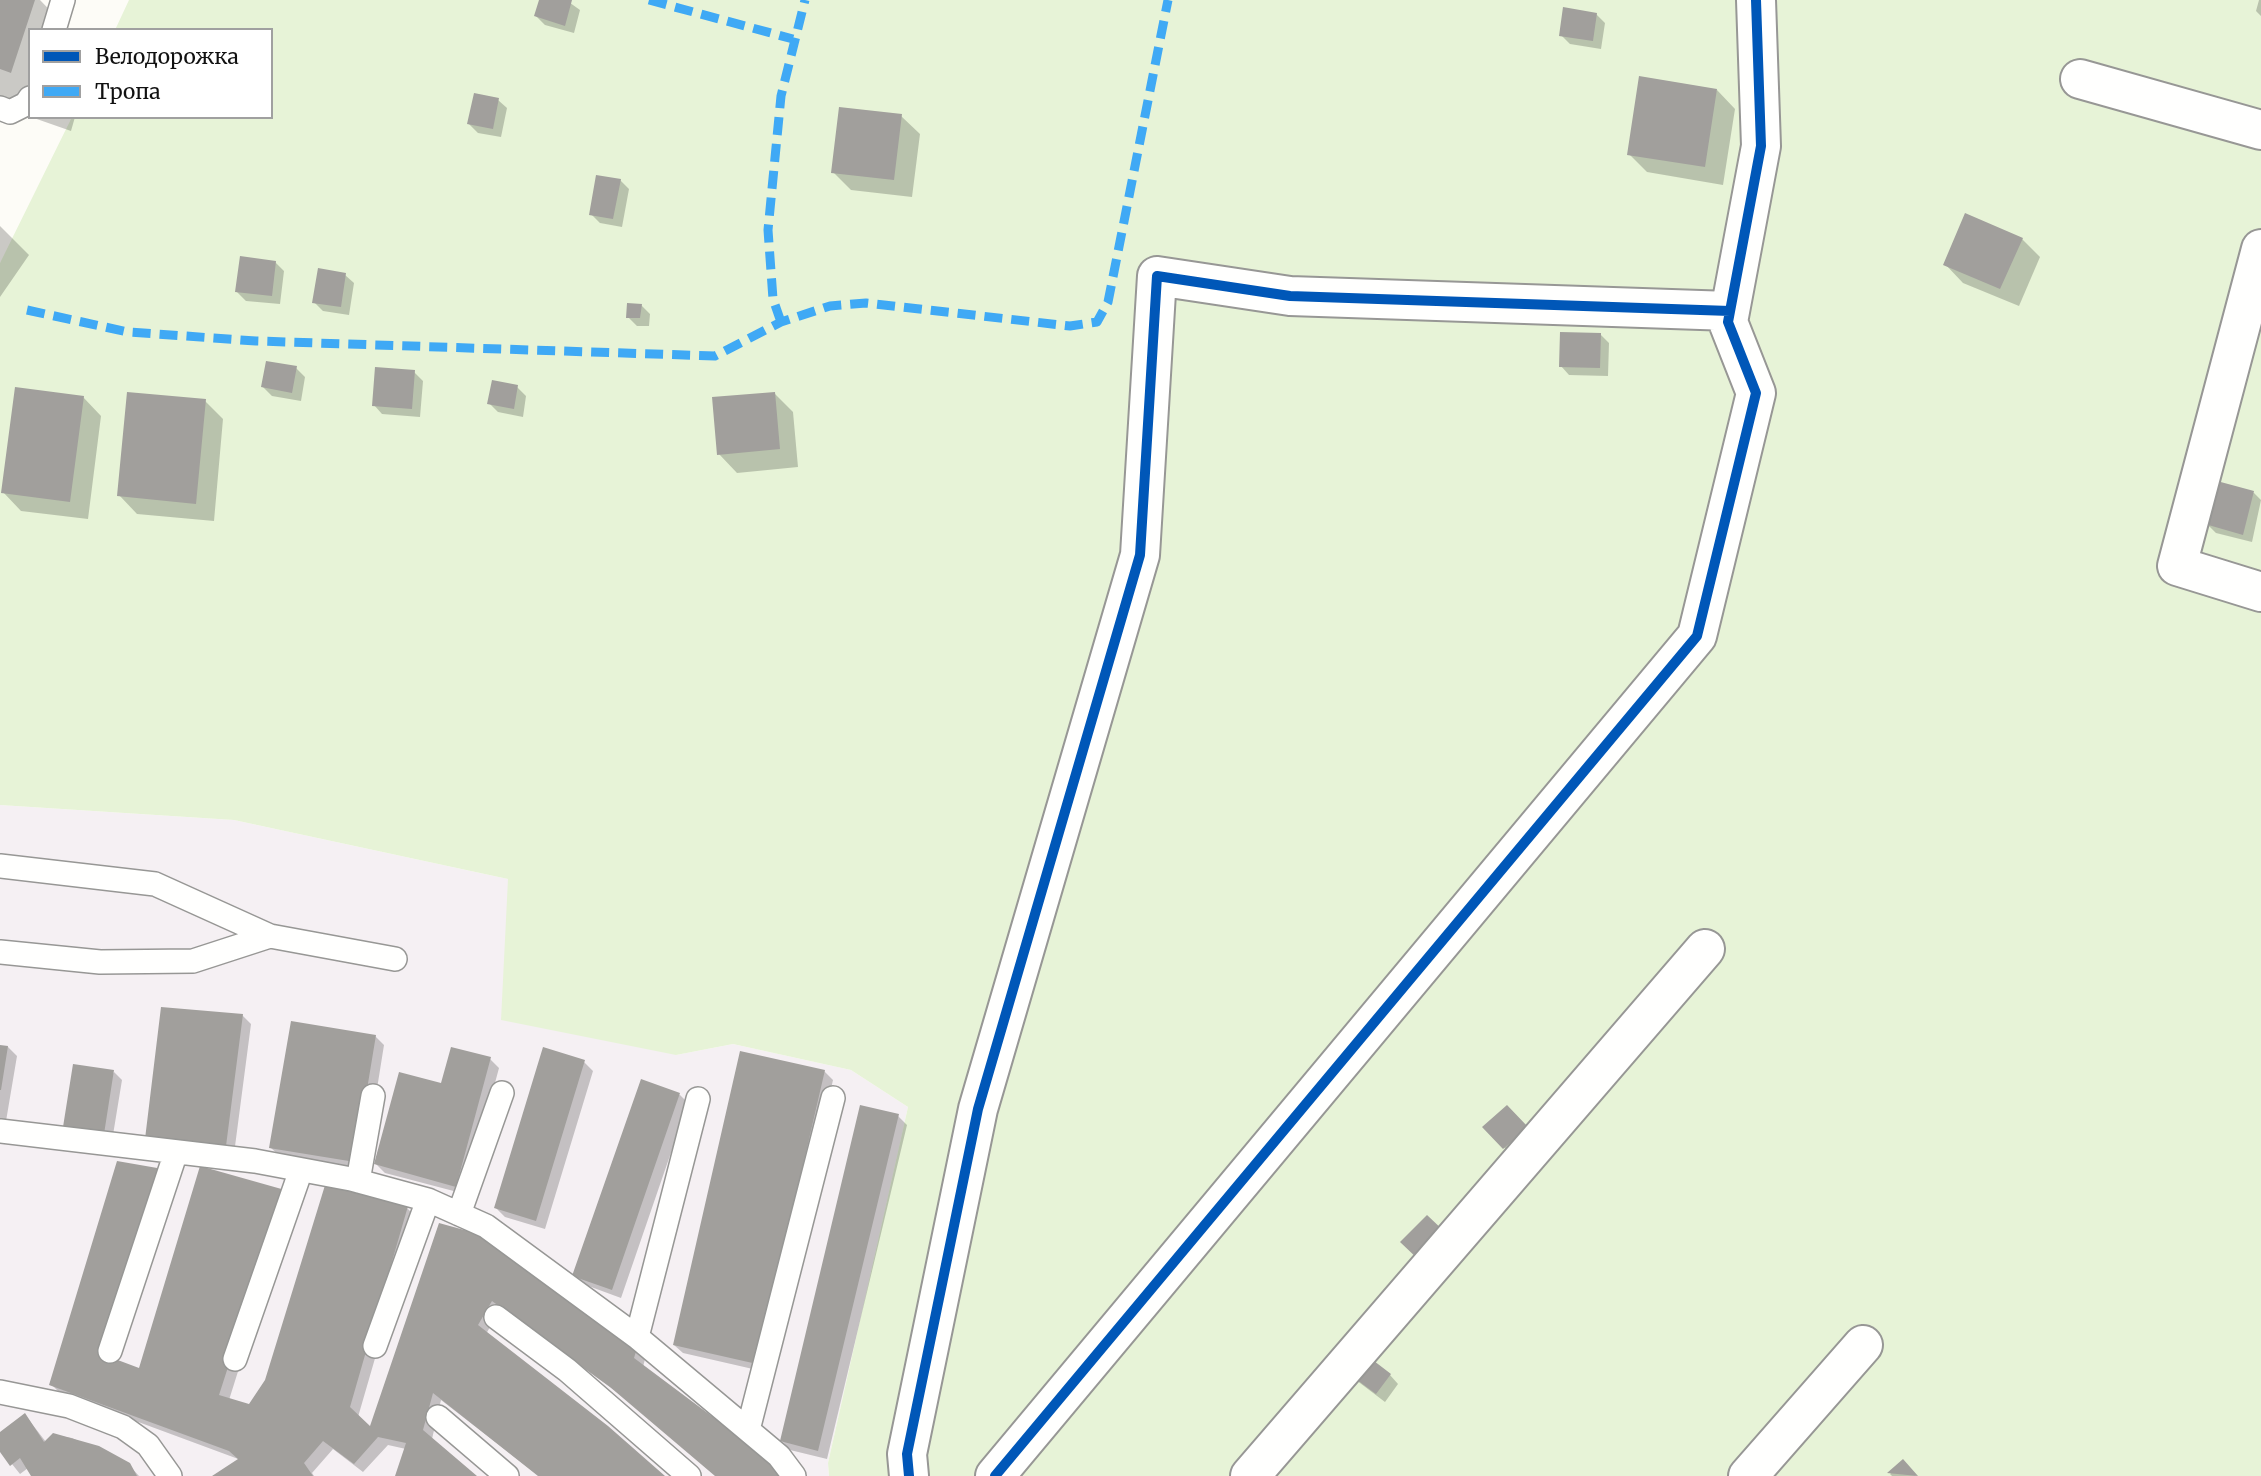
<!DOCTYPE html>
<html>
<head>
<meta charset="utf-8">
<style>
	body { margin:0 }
	#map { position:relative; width:2261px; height:1476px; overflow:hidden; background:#fdfcf7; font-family:Merriweather,serif }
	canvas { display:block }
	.legend { position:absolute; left:28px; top:28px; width:245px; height:91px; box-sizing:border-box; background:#fff; border:2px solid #a0a0a0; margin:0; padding:9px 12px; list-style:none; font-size:21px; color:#111 }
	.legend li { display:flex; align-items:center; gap:14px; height:35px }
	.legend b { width:35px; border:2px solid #a0a0a0 }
</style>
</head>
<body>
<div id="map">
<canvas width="2261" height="1476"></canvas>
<ul class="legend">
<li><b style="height:9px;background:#0057b8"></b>Велодорожка</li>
<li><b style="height:9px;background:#3fa9f5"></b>Тропа</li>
</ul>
</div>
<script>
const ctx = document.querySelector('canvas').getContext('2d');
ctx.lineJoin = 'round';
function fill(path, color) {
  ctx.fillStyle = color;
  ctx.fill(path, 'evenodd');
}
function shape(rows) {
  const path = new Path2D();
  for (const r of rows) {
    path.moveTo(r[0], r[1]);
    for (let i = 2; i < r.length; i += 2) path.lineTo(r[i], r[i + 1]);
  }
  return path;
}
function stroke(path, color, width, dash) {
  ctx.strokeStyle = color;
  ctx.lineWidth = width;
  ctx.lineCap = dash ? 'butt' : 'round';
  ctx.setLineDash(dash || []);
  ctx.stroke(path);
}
const industrial = shape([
	[0,805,234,820,508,879,676,1055,733,1044,851,1070,908,1107,828,1463,829,1476,0,1476]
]);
const green = shape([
	[129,0,2261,0,2261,1476,829,1476,828,1463,908,1107,851,1070,733,1044,676,1055,501,1020,508,879,234,820,0,805,0,263,72,117,271,117,271,30,115,30]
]);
const shadow = shape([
	[0,0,40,0,69,30,30,30,30,117,0,106],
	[540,0,566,0,580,10,574,33,545,25,536,16],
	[2259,0,2261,0,2261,16,2256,11],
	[1596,14,1605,23,1601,49,1570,44,1561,35],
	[1717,90,1735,109,1723,185,1647,172,1629,154],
	[498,100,507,108,501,137,478,133,469,124],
	[901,116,920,134,912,197,851,190,833,172],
	[31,117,75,117,71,131],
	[620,180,629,189,622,227,600,223,591,214],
	[0,226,29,255,0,297],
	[2022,239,2040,257,2019,306,1963,283,1945,264],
	[275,262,284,271,280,304,246,301,237,292],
	[345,275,354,283,349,315,323,311,314,302],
	[641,305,650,314,649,326,637,326,628,317],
	[1600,334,1609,343,1608,376,1569,375,1561,366],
	[296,368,305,377,301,401,272,396,263,387],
	[414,372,423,381,420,417,382,414,374,405],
	[517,387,526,396,523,417,498,412,489,403],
	[774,393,793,412,798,467,737,473,719,454],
	[83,397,101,416,88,519,21,511,3,492],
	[205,401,223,419,214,521,137,514,119,495],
	[2218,483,2254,493,2261,500,2252,542,2216,533,2207,524],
	[242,1015,251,1024,234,1154,155,1148],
	[375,1036,384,1045,364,1170,280,1156,271,1148],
	[0,1046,8,1047,17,1056,4,1133,0,1133],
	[490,1059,499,1068,465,1194,385,1173,376,1164],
	[584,1062,593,1071,545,1229,505,1217,496,1208],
	[824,1071,833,1080,766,1372,683,1353,674,1345],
	[114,1072,122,1080,112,1141,74,1136],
	[642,1081,680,1095,688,1103,621,1298,583,1284,574,1276],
	[898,1116,907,1125,827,1459,790,1450,782,1441],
	[1485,1127,1535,1137,1513,1157],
	[292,1200,229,1400,250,1406,407,1208,416,1217,358,1417,371,1429,440,1225,636,1350,645,1359,643,1367,779,1476,716,1476,621,1395,501,1308,486,1334,663,1476,539,1476,441,1400,432,1439,476,1476,397,1476,406,1449,388,1445,363,1472,333,1449,312,1473,314,1476,216,1476,241,1460,60,1393,51,1384,116,1362,140,1370],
	[1390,1375,1398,1384,1385,1402,1356,1380],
	[25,1415,46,1442,54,1435,72,1438,129,1465,139,1476,33,1476,28,1468,20,1474,0,1449,0,1434],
	[1903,1462,1916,1476,1892,1476,1890,1474]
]);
const building = shape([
	[0,0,35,0,11,73,0,69],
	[539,0,572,0,565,26,534,16],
	[1563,7,1597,13,1593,41,1559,36],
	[1639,76,1717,89,1705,167,1627,155],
	[474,93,499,98,493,129,467,124],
	[839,107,902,114,894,180,831,173],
	[596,175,621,179,613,219,589,215],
	[1965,213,2023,238,2000,289,1943,265],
	[240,256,276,261,272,296,235,292],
	[318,268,346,273,341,307,312,303],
	[627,303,642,304,640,318,626,318],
	[1560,332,1601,333,1600,368,1559,367],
	[266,361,297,366,292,393,261,387],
	[375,367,415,370,412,409,372,406],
	[492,380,518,385,514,409,487,404],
	[15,387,84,396,70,502,1,493],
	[127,392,206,399,196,504,117,496],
	[775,392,780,449,717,455,712,397],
	[2217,481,2254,491,2243,535,2205,524],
	[161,1007,243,1014,226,1146,145,1139],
	[291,1021,376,1035,355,1162,269,1148],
	[0,1045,8,1046,1,1090,0,1090],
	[451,1047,491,1057,456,1187,374,1164,399,1072,441,1083],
	[543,1047,585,1060,536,1221,494,1208],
	[740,1051,825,1070,757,1364,673,1345],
	[73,1064,114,1070,104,1134,63,1127],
	[641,1079,680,1093,612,1290,572,1276],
	[860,1105,899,1114,818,1451,780,1441],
	[1507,1105,1528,1127,1503,1149,1482,1127],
	[117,1161,163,1169,107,1356,139,1368,200,1166,285,1190,219,1395,249,1404,265,1380,326,1182,408,1206,350,1407,370,1426,439,1223,486,1236,612,1326,613,1333,637,1348,634,1358,749,1444,782,1476,715,1476,610,1387,492,1301,478,1325,608,1426,665,1476,538,1476,433,1393,423,1430,477,1476,395,1476,406,1443,378,1437,354,1464,323,1441,304,1463,313,1476,212,1476,238,1459,229,1451,49,1385],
	[1427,1215,1446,1233,1419,1260,1400,1242],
	[1361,1351,1391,1374,1376,1394,1345,1371],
	[25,1413,44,1442,53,1433,99,1446,130,1463,137,1476,31,1476,20,1458,10,1466,0,1452,0,1432],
	[1903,1459,1918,1476,1887,1473]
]);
const service = shape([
	[54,30,63,0],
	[0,108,10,112,26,104,30,98],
	[0,866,155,884,270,936,395,959],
	[0,952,100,962,193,961,270,936],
	[0,1131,255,1161,351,1179,428,1200,486,1226,637,1337,779,1456,794,1476],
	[358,1181,373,1096],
	[459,1214,502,1093],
	[496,1317,567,1370,689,1476],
	[637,1337,698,1099],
	[375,1346,428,1200],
	[110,1351,176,1152],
	[235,1359,301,1170],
	[0,1392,69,1406,123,1427,148,1445,170,1476],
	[438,1417,507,1476],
	[748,1430,833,1098]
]);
const minor = shape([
	[2080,79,2261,130],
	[2261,249,2177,566,2261,592],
	[909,1476,907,1454,978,1109,1140,555,1157,276,1290,296,1730,311],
	[995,1476,1697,636,1756,393,1728,322,1761,146,1756,0],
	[1250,1476,1705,949],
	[1748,1476,1863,1345]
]);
const quiet = shape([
	[649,0,793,39],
	[27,310,128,332,256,341,715,356,781,322,830,306,866,303,1070,326,1097,322,1108,302,1168,0],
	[781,322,773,299,768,230,781,96,805,0]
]);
const cycleway = shape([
	[909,1476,907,1454,978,1109,1140,555,1157,276,1290,296,1730,311],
	[995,1476,1697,636,1756,393,1728,322,1761,146,1756,0]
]);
fill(industrial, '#f5f0f3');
fill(green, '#e7f3d7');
fill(shadow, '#0003');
fill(building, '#a19f9c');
stroke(service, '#979795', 26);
stroke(minor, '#979795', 42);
stroke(service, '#fffffe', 23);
stroke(minor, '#fffffe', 38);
stroke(quiet, '#3fa9f5', 9, [18, 9]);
stroke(cycleway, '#0057b8', 10);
</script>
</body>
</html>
